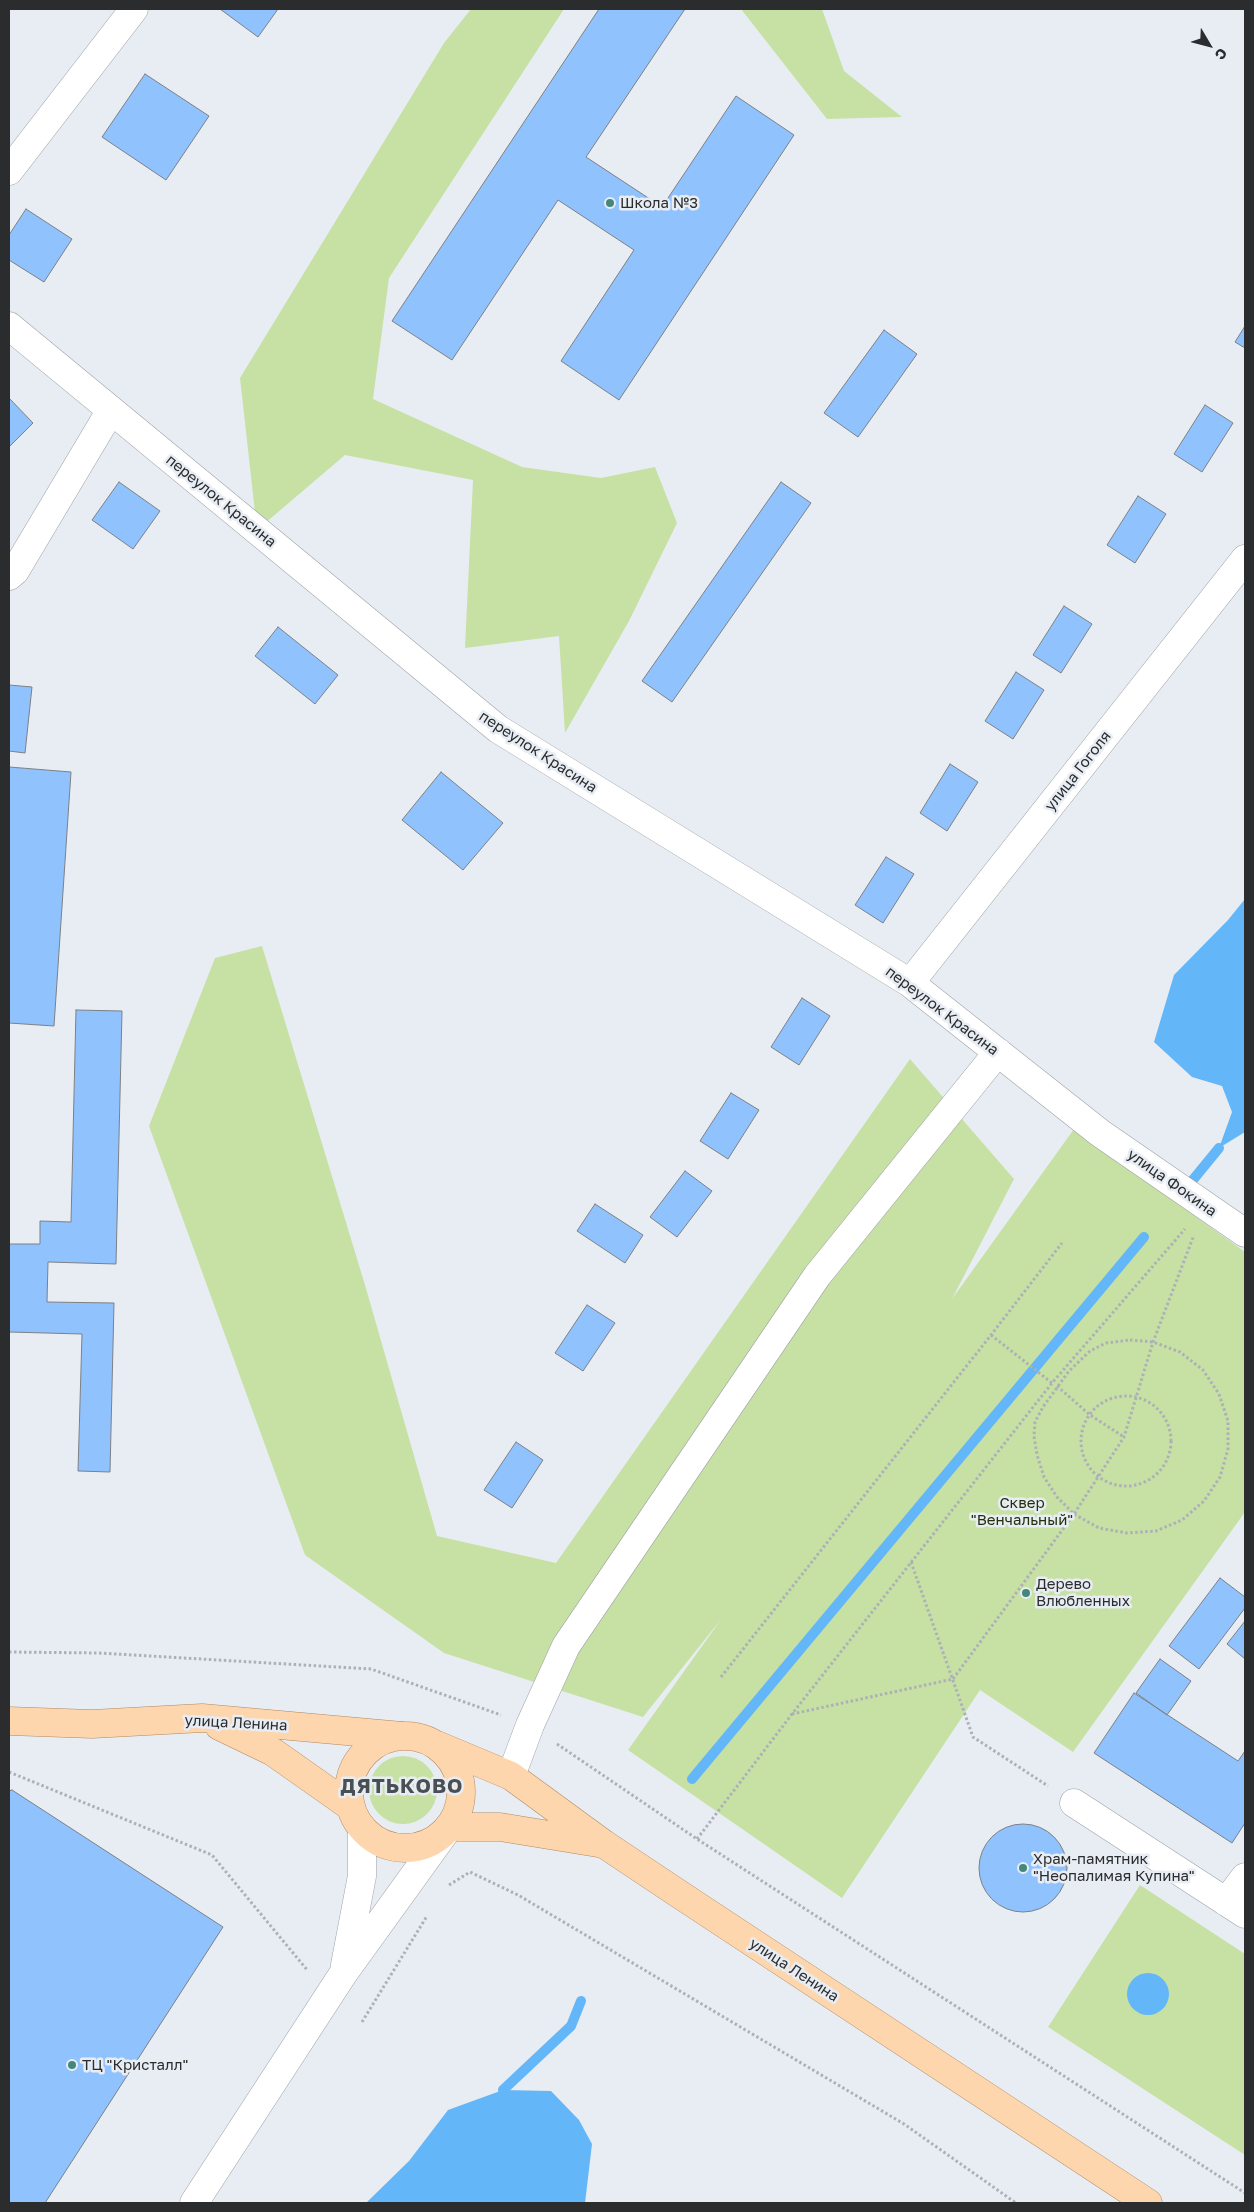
<!DOCTYPE html>
<html>
<head>
<meta charset="utf-8">
<style>
	body { margin:0 }
	#map { position:relative; width:1254px; height:2212px; overflow:hidden; background:#e8edf4; font-family:"Golos Text",sans-serif }
	canvas { display:block }
	.frame { position:absolute; inset:0; border:10px solid #2a2c2e; pointer-events:none }
	.north { position:absolute; left:1184px; top:20px; width:50px; height:50px; -webkit-text-stroke:4px #e8edf4; paint-order:stroke; rotate:127deg; font-size:14px; font-weight:700; line-height:20px; text-align:center; color:#2a2c2e }
	.north::after { content:''; display:block; margin:auto; width:18px; height:22px; background:#2a2c2e; clip-path:polygon(50% 0,100% 100%,50% 72%,0 100%) }
</style>
</head>
<body>
<div id="map">
<canvas width="1254" height="2212"></canvas>
<div class="frame"></div>
<div class="north">С</div>
</div>
<script>
const ctx = document.querySelector('canvas').getContext('2d');
ctx.lineJoin = 'round';
function fill(path, color) {
  ctx.fillStyle = color;
  ctx.fill(path, 'evenodd');
}
function shape(rows) {
  const path = new Path2D();
  for (const r of rows) {
    if (r.length === 3) {
      path.moveTo(r[0] + r[2], r[1]);
      path.arc(r[0], r[1], r[2], 0, 2 * Math.PI);
      continue;
    }
    path.moveTo(r[0], r[1]);
    for (let i = 2; i < r.length; i += 2) path.lineTo(r[i], r[i + 1]);
  }
  return path;
}
function stroke(path, color, width, dash) {
  ctx.strokeStyle = color;
  ctx.lineWidth = width;
  ctx.lineCap = dash ? 'butt' : 'round';
  ctx.setLineDash(dash || []);
  ctx.stroke(path);
}
function label(font, color, halo, rows, align = 'center') {
  ctx.font = font + ' "Golos Text",sans-serif';
  ctx.lineWidth = 5;
  ctx.setLineDash([]);
  ctx.textBaseline = 'middle';
  ctx.strokeStyle = halo;
  ctx.fillStyle = color;
  for (const [text, x, y, turn = 0] of rows) {
    ctx.save();
    ctx.translate(x, y);
    ctx.rotate((+turn || 0) * Math.PI / 180);
    ctx.textAlign = isNaN(turn) ? turn : align;
    if (halo) ctx.strokeText(text, 0, 0);
    ctx.fillText(text, 0, 0);
    ctx.restore();
  }
}
const green = shape([
	[471,9,564,9,389,278,373,399,522,467,601,478,655,467,677,523,629,621,565,733,559,636,465,648,473,480,345,455,257,530,240,378,444,43],
	[741,9,822,9,844,71,902,117,827,119],
	[262,946,365,1285,437,1536,556,1563,910,1059,1014,1179,952,1299,1074,1129,1245,1252,1245,1512,1073,1752,980,1690,842,1898,628,1750,722,1618,643,1717,444,1653,305,1555,149,1126,215,958],
	[403,1790,34],
	[1140,1885,1245,1954,1245,2155,1048,2027]
]);
const water = shape([
	[1245,899,1245,1132,1219,1148,1232,1112,1222,1086,1192,1077,1154,1042,1174,975,1228,920],
	[1148,1994,21],
	[503,2090,551,2091,579,2120,592,2144,585,2203,366,2203,409,2161,448,2110]
]);
const stream = shape([
	[1192,1181,1219,1148],
	[692,1779,1144,1237],
	[503,2090,571,2026,581,2001]
]);
const building = shape([
	[220,9,278,9,258,37,220,9],
	[599,9,685,9,586,157,662,207,736,96,794,135,619,400,561,361,634,250,558,200,452,360,392,321,599,9],
	[145,74,209,116,166,180,102,137,145,74],
	[26,209,72,239,44,282,9,260,9,235,26,209],
	[1245,326,1245,348,1235,342,1245,326],
	[884,330,917,354,858,437,824,413,884,330],
	[9,398,33,423,9,447,9,398],
	[1205,405,1233,423,1202,472,1174,454,1205,405],
	[119,482,160,511,133,549,92,520,119,482],
	[781,482,811,503,672,702,642,681,781,482],
	[1138,496,1166,514,1135,563,1107,545,1138,496],
	[1064,606,1092,624,1061,673,1033,655,1064,606],
	[278,627,338,675,315,704,255,656,278,627],
	[1016,672,1044,690,1013,739,985,721,1016,672],
	[9,685,32,687,25,753,9,751,9,685],
	[950,764,978,782,947,831,920,813,950,764],
	[9,767,71,772,54,1026,9,1023,9,767],
	[441,772,503,823,463,870,402,820,441,772],
	[886,857,914,874,883,923,855,905,886,857],
	[802,998,830,1016,799,1065,771,1047,802,998],
	[76,1010,122,1011,116,1264,48,1262,47,1302,114,1303,110,1472,78,1471,82,1334,9,1332,9,1244,40,1244,40,1221,71,1222,76,1010],
	[731,1093,759,1110,728,1159,700,1141,731,1093],
	[685,1171,712,1191,677,1237,650,1217,685,1171],
	[595,1204,643,1235,625,1263,577,1231,595,1204],
	[587,1305,615,1323,583,1371,555,1353,587,1305],
	[516,1442,543,1460,512,1508,484,1490,516,1442],
	[1220,1578,1245,1597,1245,1608,1199,1669,1169,1646,1220,1578],
	[1245,1621,1245,1659,1227,1644,1245,1621],
	[1160,1659,1191,1681,1167,1715,1136,1693,1160,1659],
	[1134,1693,1238,1761,1245,1751,1245,1823,1232,1843,1094,1753,1134,1693],
	[12,1790,223,1927,45,2203,9,2203,9,1791,12,1790],
	[1023,1868,44]
]);
const path = shape([
	[991,1335,1052,1383],
	[1130,1340,1153,1342,1180,1352,1203,1370,1219,1394,1228,1421,1228,1449,1220,1477,1204,1501,1182,1520,1156,1531,1127,1533,1099,1528,1074,1514,1057,1497,1044,1477,1037,1455,1034,1436,1035,1422,1043,1407,1069,1371,1090,1351,1106,1343,1130,1340],
	[1057,1386,1090,1415,1124,1437],
	[1126,1441,45],
	[911,1562,973,1737,1048,1786],
	[9,1652,99,1653,371,1669,501,1715],
	[721,1677,991,1335,1062,1243],
	[792,1714,953,1679,1074,1514,1124,1437,1153,1342,1194,1235],
	[557,1744,697,1839,1245,2193],
	[9,1772,212,1855,308,1971],
	[697,1839,792,1714,1052,1383,1185,1229],
	[449,1885,470,1872,518,1895,904,2124,1016,2203],
	[362,2022,427,1916]
]);
const minor = shape([
	[9,171,134,9],
	[9,326,498,729,910,983,1100,1133,1245,1233],
	[9,576,15,571,111,410],
	[910,983,1245,559],
	[511,1776,530,1725,566,1646,817,1276,998,1052],
	[1074,1803,1245,1914],
	[1226,1902,1245,1877],
	[345,1965,362,1876,362,1828],
	[194,2203,343,1974,449,1827]
]);
const major = shape([
	[9,1721,92,1724,202,1718,402,1736],
	[219,1726,273,1752,351,1807],
	[405,1792,56],
	[437,1745,511,1776,604,1844,679,1894,1148,2203],
	[449,1827,500,1827,598,1843]
]);
const markers = [
	[610,203,5,"#44887b"],
	[1026,1593,5,"#44887b"],
	[1023,1868,5,"#44887b"],
	[72,2065,5,"#44887b"]
];
const poiNames = [
	["Школа №3",620,203],
	["Дерево",1036,1584],
	["Влюбленных",1036,1601],
	["Храм-памятник",1033,1859],
	["\"Неопалимая Купина\"",1033,1876],
	["ТЦ \"Кристалл\"",82,2065]
];
const streetNames = [
	["переулок Красина",221,501,39],
	["переулок Красина",538,752,33],
	["улица Гоголя",1078,771,-52],
	["переулок Красина",942,1011,37],
	["улица Фокина",1172,1183,35],
	["улица Ленина",236,1723,3],
	["улица Ленина",794,1970,33]
];
const parkNames = [
	["Сквер",1022,1503],
	["\"Венчальный\"",1022,1520]
];
const districtNames = [
	["ДЯТЬКОВО",402,1787]
];
fill(green, '#c6e1a3');
fill(water, '#63b6f8');
stroke(stream, '#63b6f8', 10);
fill(building, '#90c2fd');
stroke(building, '#7c8086', 1);
stroke(minor, '#9ca1a7', 29);
stroke(major, '#b2885e', 29);
stroke(path, '#adb1b7', 3, [2.5, 2.5]);
stroke(minor, '#fff', 28);
stroke(major, '#fdd6ae', 28);
for (const [x, y, r, color] of markers) {
  const dot = new Path2D();
  dot.arc(x, y, r, 0, 2 * Math.PI);
  ctx.fillStyle = color;
  ctx.fill(dot);
  stroke(dot, '#e8edf4', 2);
}
label('15px', '#2a2c2e', '#e8edf4', poiNames, 'left');
label('15px', '#2a2c2e', '#e8edf4', streetNames);
label('15px', '#23310b', '#e8edf4', parkNames);
ctx.letterSpacing = '1px';
label('bold 20px', '#4a4f54', '#e8edf4', districtNames);
ctx.letterSpacing = '0px';
</script>
</body>
</html>
